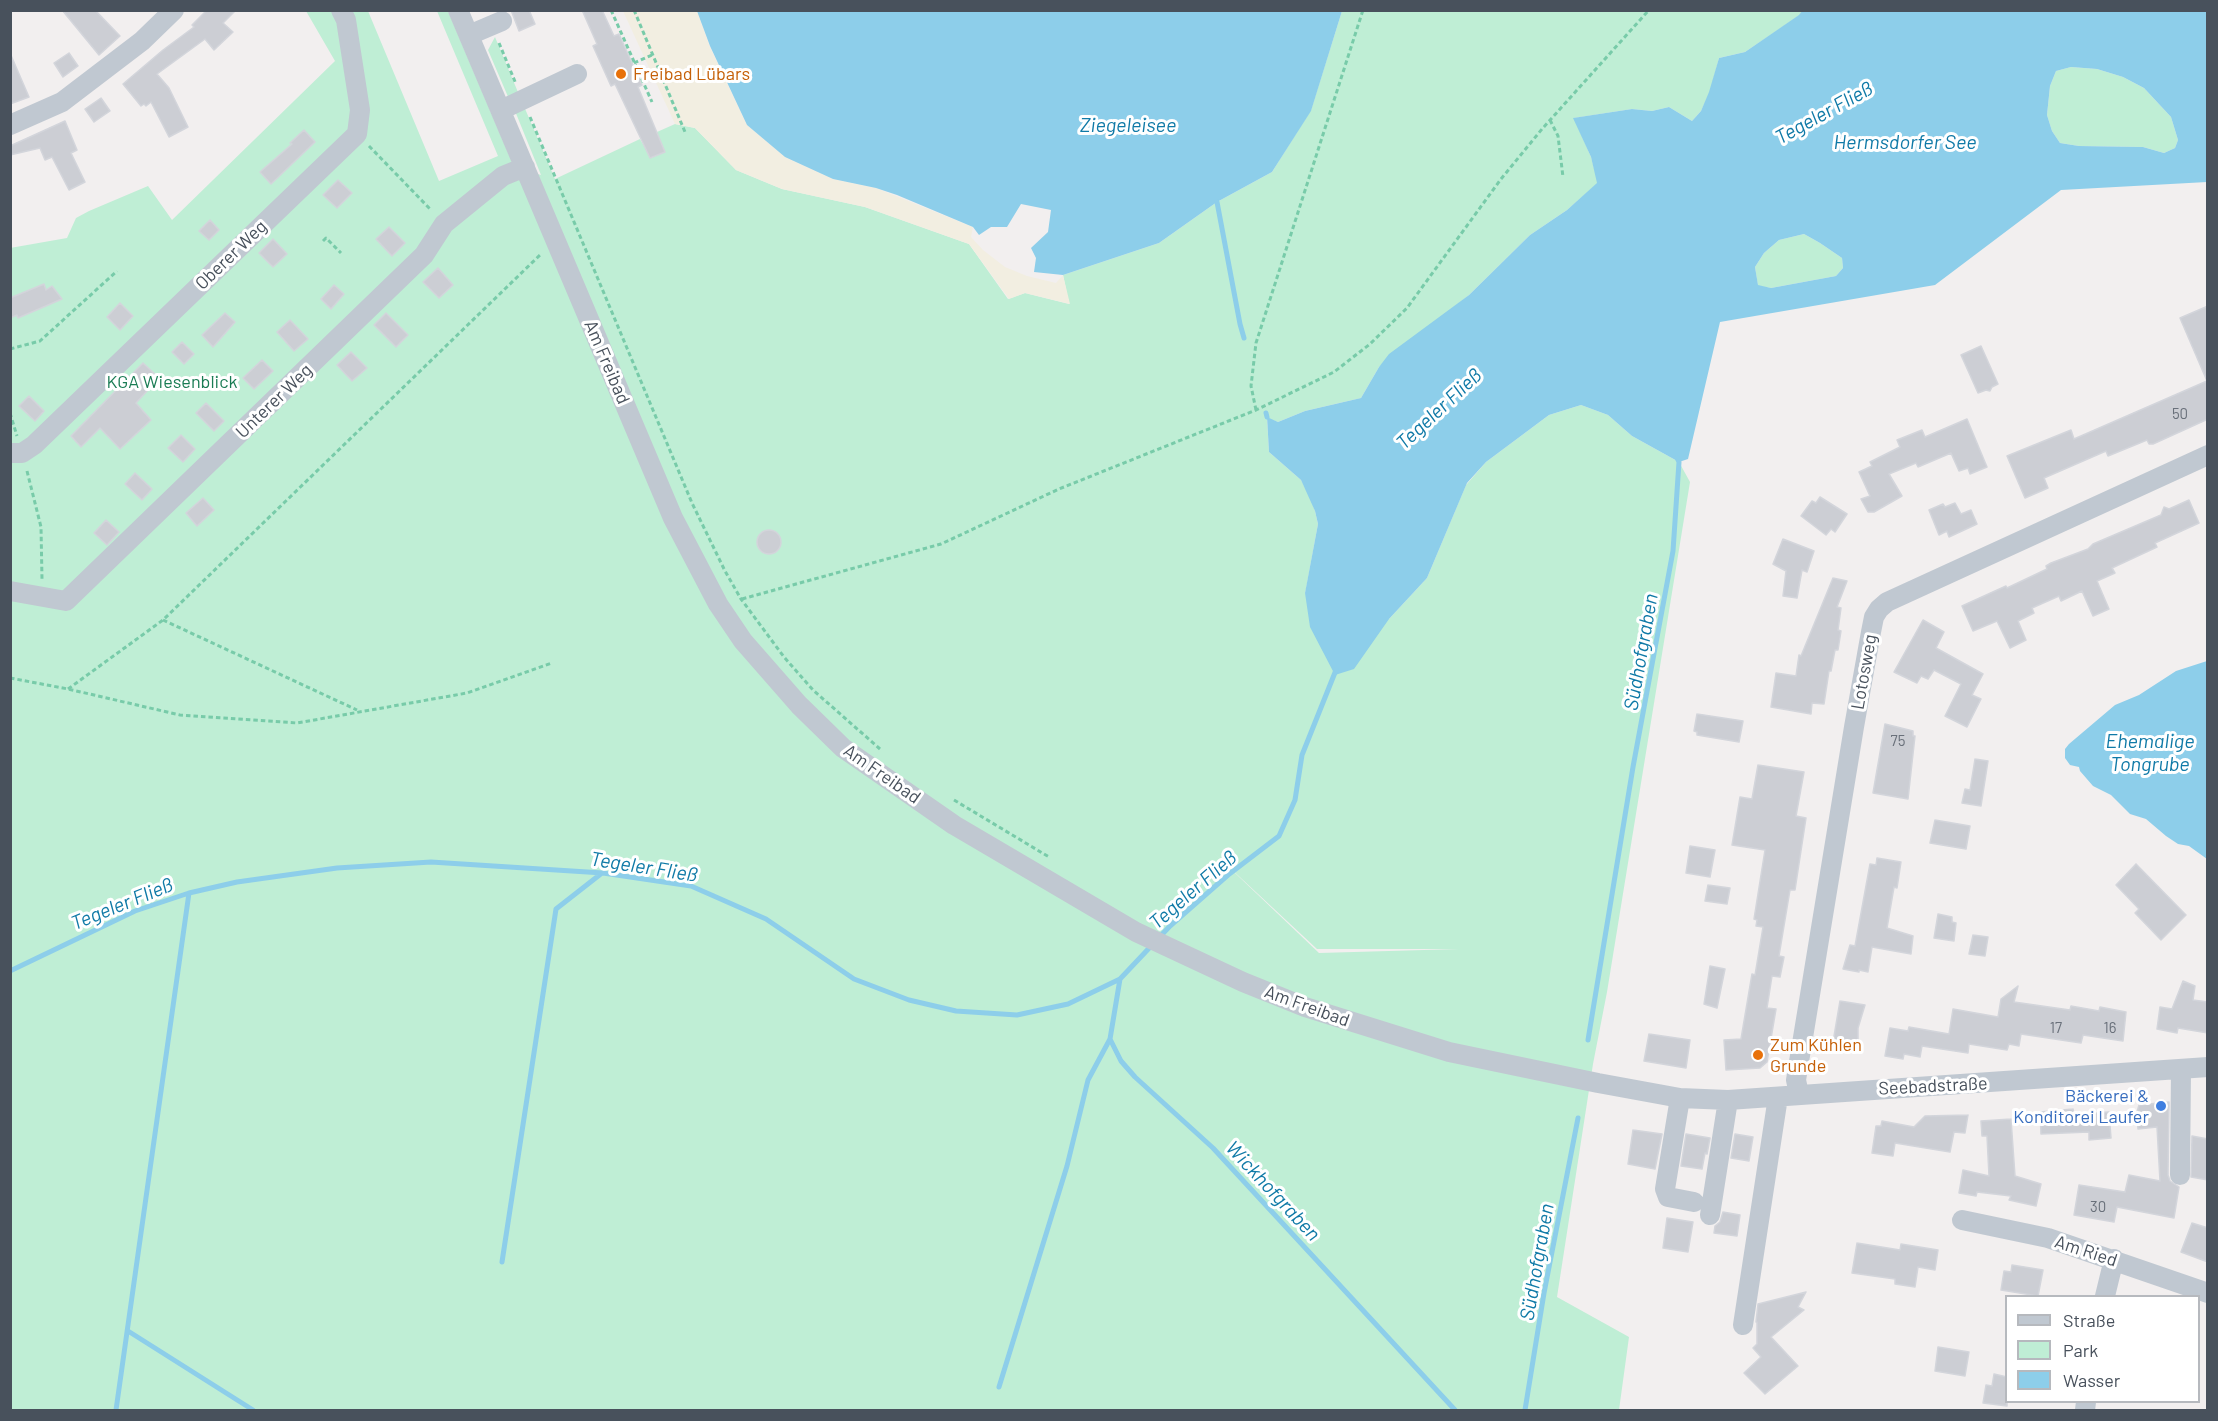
<!DOCTYPE html>
<html>
<head>
<meta charset="utf-8">
<style>
	body { margin:0 }
	#map { position:relative; width:2218px; height:1421px; overflow:hidden; background:#f2efef; font-family:Barlow,sans-serif }
	canvas { display:block }
	.frame { position:absolute; inset:0; border:12px solid #48515c; pointer-events:none }
	.legend { position:absolute; left:2005px; top:1295px; width:195px; height:108px; box-sizing:border-box; background:#fff; border:2px solid #b6b9be; margin:0; padding:8px 10px; list-style:none; font-size:18px; color:#48515c }
	.legend li { display:flex; align-items:center; gap:12px; height:30px }
	.legend b { width:30px; border:2px solid #b6b9be }
</style>
</head>
<body>
<div id="map">
<canvas width="2218" height="1421"></canvas>
<div class="frame"></div>
<ul class="legend">
<li><b style="height:8px;background:#c0c8d1"></b>Straße</li>
<li><b style="height:16px;background:#bfeed5"></b>Park</li>
<li><b style="height:16px;background:#8dceea"></b>Wasser</li>
</ul>
</div>
<script>
const ctx = document.querySelector('canvas').getContext('2d');
ctx.lineJoin = 'round';
function fill(path, color) {
  ctx.fillStyle = color;
  ctx.fill(path, 'evenodd');
}
function shape(rows) {
  const path = new Path2D();
  for (const r of rows) {
    if (r.length === 3) {
      path.moveTo(r[0] + r[2], r[1]);
      path.arc(r[0], r[1], r[2], 0, 2 * Math.PI);
      continue;
    }
    path.moveTo(r[0], r[1]);
    for (let i = 2; i < r.length; i += 2) path.lineTo(r[i], r[i + 1]);
  }
  return path;
}
function stroke(path, color, width, dash) {
  ctx.strokeStyle = color;
  ctx.lineWidth = width;
  ctx.lineCap = dash ? 'butt' : 'round';
  ctx.setLineDash(dash || []);
  ctx.stroke(path);
}
function label(font, color, halo, rows, align = 'center') {
  ctx.font = font + ' Barlow,sans-serif';
  ctx.lineWidth = 6;
  ctx.setLineDash([]);
  ctx.textBaseline = 'middle';
  ctx.strokeStyle = halo;
  ctx.fillStyle = color;
  for (const [text, x, y, turn = 0] of rows) {
    ctx.save();
    ctx.translate(x, y);
    ctx.rotate((+turn || 0) * Math.PI / 180);
    ctx.textAlign = isNaN(turn) ? turn : align;
    if (halo) ctx.strokeText(text, 0, 0);
    ctx.fillText(text, 0, 0);
    ctx.restore();
  }
}
const green = shape([
	[306,11,368,11,439,181,498,156,437,11,448,11,514,167,541,175,515,111,523,104,555,179,640,139,651,158,665,152,657,132,675,124,695,128,736,170,782,189,865,207,969,244,1008,299,1025,293,1069,304,1063,275,1159,243,1217,202,1272,172,1311,110,1342,11,1802,11,1800,15,1745,52,1719,58,1710,92,1701,111,1692,121,1669,107,1652,111,1632,109,1574,118,1591,157,1598,183,1567,210,1530,235,1469,295,1379,367,1361,398,1305,411,1278,422,1267,418,1269,452,1301,480,1311,499,1315,511,1318,524,1305,594,1389,619,1427,578,1466,485,1486,462,1549,415,1581,405,1608,415,1632,436,1679,462,1690,482,1607,992,1593,1064,1557,1297,1629,1337,1619,1410,11,1410,10,248,67,238,76,218,89,211,148,186,172,220,335,61],
	[1214,853,1317,949,1459,949,1319,953],
	[495,37,520,97,509,99,488,50],
	[2071,67,2097,69,2123,77,2144,88,2171,117,2178,140,2175,148,2164,153,2143,147,2079,146,2060,143,2052,131,2047,115,2050,86,2056,71],
	[1804,234,1820,243,1842,258,1843,268,1836,276,1771,288,1758,286,1755,267,1764,253,1779,240]
]);
const sand = shape([
	[623,11,697,11,710,47,747,125,785,157,833,179,876,188,973,227,971,237,983,250,1005,267,1027,276,1056,283,1063,275,1070,304,1025,293,1009,299,969,244,865,207,782,189,736,170,695,128,675,124]
]);
const water = shape([
	[697,11,697,10,1342,11,1311,111,1272,172,1217,202,1159,243,1063,275,1034,272,1036,258,1031,248,1048,232,1051,210,1021,204,1007,227,991,227,979,235,973,227,897,195,876,188,833,179,785,157,747,125,710,46],
	[1802,11,2207,11,2207,182,2061,190,1935,285,1720,322,1688,459,1679,462,1632,436,1608,415,1581,405,1549,415,1486,462,1467,483,1427,578,1389,619,1354,669,1335,675,1310,627,1305,593,1318,524,1315,511,1301,480,1269,452,1267,417,1278,422,1305,411,1361,398,1379,367,1389,354,1469,295,1530,235,1567,210,1597,183,1591,157,1573,118,1632,109,1652,111,1669,107,1692,121,1701,111,1709,92,1719,58,1745,52,1799,15],
	[2071,67,2097,69,2123,77,2144,88,2171,117,2178,140,2175,148,2164,153,2143,147,2079,146,2060,143,2052,131,2047,115,2050,86,2056,71],
	[1804,234,1820,243,1842,258,1843,268,1836,276,1771,288,1758,285,1755,267,1764,253,1779,240],
	[2207,661,2208,661,2207,859,2189,846,2178,844,2166,836,2146,819,2130,814,2111,795,2093,786,2080,771,2079,767,2070,765,2065,758,2065,749,2069,744,2115,705,2139,695,2176,671]
]);
const stream = shape([
	[1217,202,1240,324,1244,338],
	[1266,413,1267,417],
	[10,971,135,911,189,893,237,882,337,868,431,862,603,873,691,886,766,919,854,979,909,1000,956,1011,1017,1015,1068,1004,1120,979,1170,926,1228,875,1279,836,1295,800,1302,755,1336,670],
	[1120,979,1110,1039,1121,1061,1135,1077,1213,1148,1455,1410],
	[1588,1040,1633,767,1673,551,1679,462,1677,458],
	[502,1262,556,909,602,873],
	[128,1331,253,1410],
	[999,1387,1067,1166,1088,1080,1110,1039],
	[116,1410,189,893],
	[1525,1410,1544,1293,1578,1118]
]);
const building = shape([
	[62,10,95,10,120,36,99,55,62,10],
	[207,10,236,10,223,23,233,32,214,50,205,39,157,74,169,88,188,127,169,137,151,102,146,106,144,104,141,106,123,84,163,50,194,27,192,25,207,10],
	[511,10,529,10,535,24,519,31,511,10],
	[582,10,602,10,614,36,619,34,642,85,638,87,665,152,650,158,615,84,611,86,593,46,597,44,582,10],
	[10,53,29,97,10,104,10,53],
	[69,53,78,66,63,77,54,63,69,53],
	[101,98,110,111,94,122,85,109,101,98],
	[65,121,77,150,71,153,85,182,69,190,52,157,45,160,40,148,10,155,10,146,65,121],
	[304,130,315,142,271,184,260,172,292,144,290,143,304,130],
	[338,180,352,193,337,208,323,195,338,180],
	[210,220,219,230,209,240,199,231,210,220],
	[389,227,405,243,392,256,376,239,389,227],
	[273,239,287,254,273,267,259,253,273,239],
	[438,268,453,285,439,298,423,282,438,268],
	[44,284,46,290,52,286,62,299,18,318,17,315,10,318,10,298,44,284],
	[334,285,344,294,331,309,321,299,334,285],
	[120,303,133,316,120,330,107,317,120,303],
	[2208,306,2208,419,2153,444,2149,444,2147,440,2108,456,2106,451,2044,478,2048,488,2025,498,2007,456,2071,430,2074,439,2207,381,2180,318,2208,306],
	[225,313,235,322,213,347,202,335,225,313],
	[386,313,408,335,396,347,374,325,386,313],
	[290,320,308,339,294,351,277,332,290,320],
	[182,342,194,354,184,364,172,352,182,342],
	[1981,346,1998,384,1992,387,1990,391,1986,390,1978,393,1961,355,1981,346],
	[351,352,367,368,352,381,337,365,351,352],
	[262,360,273,371,254,389,243,378,262,360],
	[143,363,159,378,136,403,151,420,120,449,100,428,81,447,71,436,143,363],
	[29,396,44,411,35,421,19,406,29,396],
	[206,403,224,421,214,431,196,413,206,403],
	[1967,419,1987,467,1970,474,1968,468,1959,471,1951,453,1918,467,1916,463,1889,474,1902,496,1874,512,1868,512,1861,499,1870,496,1859,472,1872,466,1870,462,1900,447,1897,440,1922,430,1925,437,1967,419],
	[181,435,195,449,183,462,168,448,181,435],
	[135,473,152,489,142,500,125,484,135,473],
	[1820,497,1847,514,1835,532,1831,529,1826,535,1801,516,1812,501,1816,503,1820,497],
	[203,498,214,510,197,526,186,513,203,498],
	[2189,500,2199,523,2155,543,2157,547,2112,568,2115,573,2097,581,2109,609,2093,616,2082,591,2061,601,2059,596,2032,608,2034,613,2018,621,2026,640,2010,648,1997,621,1973,631,1962,606,2006,586,2007,588,2047,569,2046,566,2051,563,2088,549,2093,544,2161,515,2164,507,2169,509,2189,500],
	[1955,503,1961,514,1971,510,1977,524,1949,537,1947,531,1939,535,1929,510,1943,504,1945,507,1955,503],
	[106,520,119,532,107,545,94,533,106,520],
	[769,542,12],
	[1783,539,1814,551,1807,572,1802,570,1797,598,1783,596,1786,571,1773,564,1783,539],
	[1833,578,1847,581,1837,607,1841,608,1838,630,1841,631,1838,650,1835,650,1831,671,1829,671,1824,704,1812,703,1811,714,1771,707,1776,673,1796,676,1799,655,1801,656,1833,578],
	[1923,620,1944,632,1936,648,1983,674,1972,695,1981,699,1967,727,1945,716,1961,684,1934,670,1928,679,1921,676,1917,683,1894,672,1923,620],
	[1697,714,1743,721,1739,742,1697,735,1697,732,1694,731,1697,714],
	[1885,724,1913,731,1913,736,1915,736,1908,799,1873,793,1885,724],
	[1975,759,1988,761,1981,806,1962,803,1965,789,1970,790,1975,759],
	[1758,765,1804,772,1796,816,1806,818,1795,890,1790,890,1779,956,1784,957,1780,977,1772,976,1767,1008,1776,1009,1767,1062,1760,1068,1726,1070,1724,1040,1741,1039,1752,974,1755,975,1763,927,1756,926,1757,920,1754,919,1765,850,1732,845,1740,797,1752,799,1758,765],
	[1935,820,1970,826,1966,849,1930,843,1935,820],
	[1690,846,1715,850,1710,877,1686,873,1690,846],
	[1877,858,1901,862,1897,888,1894,887,1887,928,1913,936,1911,954,1872,947,1868,972,1859,970,1859,972,1843,969,1850,945,1855,946,1870,864,1876,865,1877,858],
	[2136,864,2186,915,2161,940,2135,913,2139,909,2116,885,2136,864],
	[1708,885,1730,888,1727,904,1705,901,1708,885],
	[1938,914,1952,917,1952,922,1956,923,1954,941,1934,938,1938,914],
	[1973,935,1988,937,1985,956,1969,954,1973,935],
	[1710,966,1725,969,1717,1008,1704,1004,1710,966],
	[2183,981,2195,986,2193,1000,2208,1002,2208,1033,2178,1028,2177,1033,2157,1029,2160,1007,2172,1009,2183,981],
	[2018,986,2014,1002,2070,1010,2071,1006,2099,1011,2100,1007,2126,1012,2123,1041,2083,1035,2081,1043,2021,1034,2019,1046,2009,1044,2007,1050,1969,1044,1968,1053,1922,1046,1920,1057,1904,1054,1903,1059,1885,1056,1890,1028,1908,1031,1909,1027,1949,1034,1953,1009,1998,1017,2001,999,2018,986],
	[1840,1001,1865,1005,1858,1028,1858,1049,1853,1052,1832,1048,1840,1001],
	[1649,1034,1690,1040,1686,1068,1644,1061,1649,1034],
	[2169,1102,2168,1175,2170,1181,2179,1187,2174,1218,2117,1207,2114,1222,2074,1215,2079,1185,2125,1192,2129,1175,2160,1181,2157,1127,2138,1129,2137,1112,2139,1105,2169,1102],
	[2073,1109,2074,1114,2109,1112,2111,1138,2089,1140,2089,1132,2041,1134,2040,1112,2073,1109],
	[1968,1115,1965,1133,1954,1132,1950,1152,1895,1143,1893,1156,1872,1153,1876,1126,1881,1126,1882,1121,1914,1127,1925,1116,1968,1115],
	[2011,1119,2015,1176,2041,1184,2036,1206,2009,1200,2011,1196,1977,1192,1976,1196,1959,1193,1963,1170,1989,1176,1987,1136,1982,1136,1981,1121,2011,1119],
	[1633,1130,1662,1134,1655,1169,1628,1164,1633,1130],
	[1686,1134,1710,1138,1707,1154,1705,1153,1702,1169,1681,1166,1686,1134],
	[1735,1134,1753,1137,1749,1161,1731,1158,1735,1134],
	[2192,1136,2208,1139,2208,1180,2191,1177,2192,1136],
	[1723,1212,1740,1215,1737,1236,1714,1233,1715,1226,1720,1222,1723,1212],
	[1667,1218,1693,1222,1688,1252,1663,1248,1667,1218],
	[2192,1223,2208,1228,2208,1262,2181,1252,2192,1223],
	[1857,1243,1900,1250,1901,1244,1938,1250,1935,1270,1918,1267,1915,1287,1895,1284,1895,1279,1852,1273,1857,1243],
	[2012,1265,2043,1270,2038,1296,2001,1290,2004,1271,2011,1272,2012,1265],
	[1806,1292,1798,1307,1804,1310,1771,1337,1798,1366,1765,1394,1744,1373,1761,1357,1753,1348,1757,1344,1757,1322,1756,1322,1758,1304,1806,1292],
	[1938,1347,1969,1352,1965,1376,1935,1371,1938,1347],
	[1994,1374,2007,1377,2007,1406,1983,1403,1986,1385,1992,1386,1994,1374]
]);
const path = shape([
	[611,10,652,102],
	[634,10,685,132],
	[499,43,516,84],
	[634,63,652,55],
	[530,117,692,503,725,571,741,599,784,657,813,690,880,749],
	[1550,120,1558,136,1563,177],
	[369,146,431,210],
	[323,241,326,238,341,253],
	[10,349,40,341,117,271],
	[1256,410,1251,386,1256,343,1363,10],
	[10,413,17,436],
	[27,471,41,527,42,579],
	[742,599,941,544,1059,489,1256,410,1334,372,1370,344,1407,308,1501,179,1542,129,1649,10],
	[163,620,357,710],
	[10,678,68,689,180,715,297,723,467,693,552,663],
	[68,689,163,620,541,254],
	[954,800,1049,857]
]);
const minor = shape([
	[458,10,673,518,718,604,743,641,799,705,843,748,954,825,1136,932,1243,982,1305,1007,1449,1052,1598,1083,1680,1098,1728,1100,2208,1067],
	[469,35,502,21],
	[501,110,577,74],
	[10,125,62,102,142,41,174,10],
	[10,453,22,453,34,445,357,134,360,110,346,20,341,10],
	[10,591,66,601,424,255,444,224,503,176,525,167],
	[1799,1094,1796,1080,1854,727,1871,632,1874,617,1879,609,1887,602,2208,455],
	[1680,1098,1665,1189,1668,1197,1694,1202],
	[2180,1175,2181,1069],
	[1710,1215,1728,1100],
	[1962,1220,2048,1238,2208,1293],
	[2105,1296,2114,1259],
	[1743,1325,1778,1097],
	[2085,1410,2086,1402]
]);
const markers = [
	[621,74,6,"#e8710a"],
	[1758,1055,6,"#e8710a"],
	[2161,1106,6,"#3f7fe0"]
];
const numberNames = [
	["50",2180,414],
	["75",1898,741],
	["17",2056,1028],
	["16",2110,1028],
	["30",2098,1207]
];
const foodNames = [
	["Freibad Lübars",633,74],
	["Zum Kühlen",1770,1045],
	["Grunde",1770,1066]
];
const streetNames = [
	["Oberer Weg",231,255,-44],
	["Am Freibad",607,362,67],
	["Unterer Weg",274,401,-44],
	["Lotosweg",1864,672,-80],
	["Am Freibad",882,774,35],
	["Am Freibad",1307,1006,20],
	["Seebadstraße",1933,1086,-3],
	["Am Ried",2086,1251,18]
];
const parkNames = [
	["KGA Wiesenblick",172,382]
];
const shopNames = [
	["Bäckerei &",2149,1096],
	["Konditorei Laufer",2149,1117]
];
const waterNames = [
	["Tegeler Fließ",1824,113,-29],
	["Ziegeleisee",1128,125],
	["Hermsdorfer See",1905,142],
	["Tegeler Fließ",1439,409,-43],
	["Südhofgraben",1641,652,-80],
	["Ehemalige",2150,741],
	["Tongrube",2150,764],
	["Tegeler Fließ",644,867,9],
	["Tegeler Fließ",1193,890,-41],
	["Tegeler Fließ",122,904,-22],
	["Wickhofgraben",1273,1191,47],
	["Südhofgraben",1537,1262,-80]
];
fill(green, '#bfeed5');
fill(sand, '#f2eee1');
fill(water, '#8dceea');
stroke(stream, '#8dceea', 5);
fill(building, '#ccced4');
stroke(building, '#d3d5db', 1.5);
stroke(path, '#78cba9', 3, [4.5, 3]);
stroke(minor, '#c0c8d1', 20);
for (const [x, y, r, color] of markers) {
  const dot = new Path2D();
  dot.arc(x, y, r, 0, 2 * Math.PI);
  ctx.fillStyle = color;
  ctx.fill(dot);
  stroke(dot, '#fff', 2);
}
label('15px', '#69707a', null, numberNames);
label('18px', '#c56008', '#fff', foodNames, 'left');
label('18px', '#48515c', '#fff', streetNames);
label('18px', '#1a7c54', '#fff', parkNames);
label('18px', '#366cbe', '#fff', shopNames, 'right');
label('italic 20px', '#107aa7', '#fff', waterNames);
</script>
</body>
</html>
